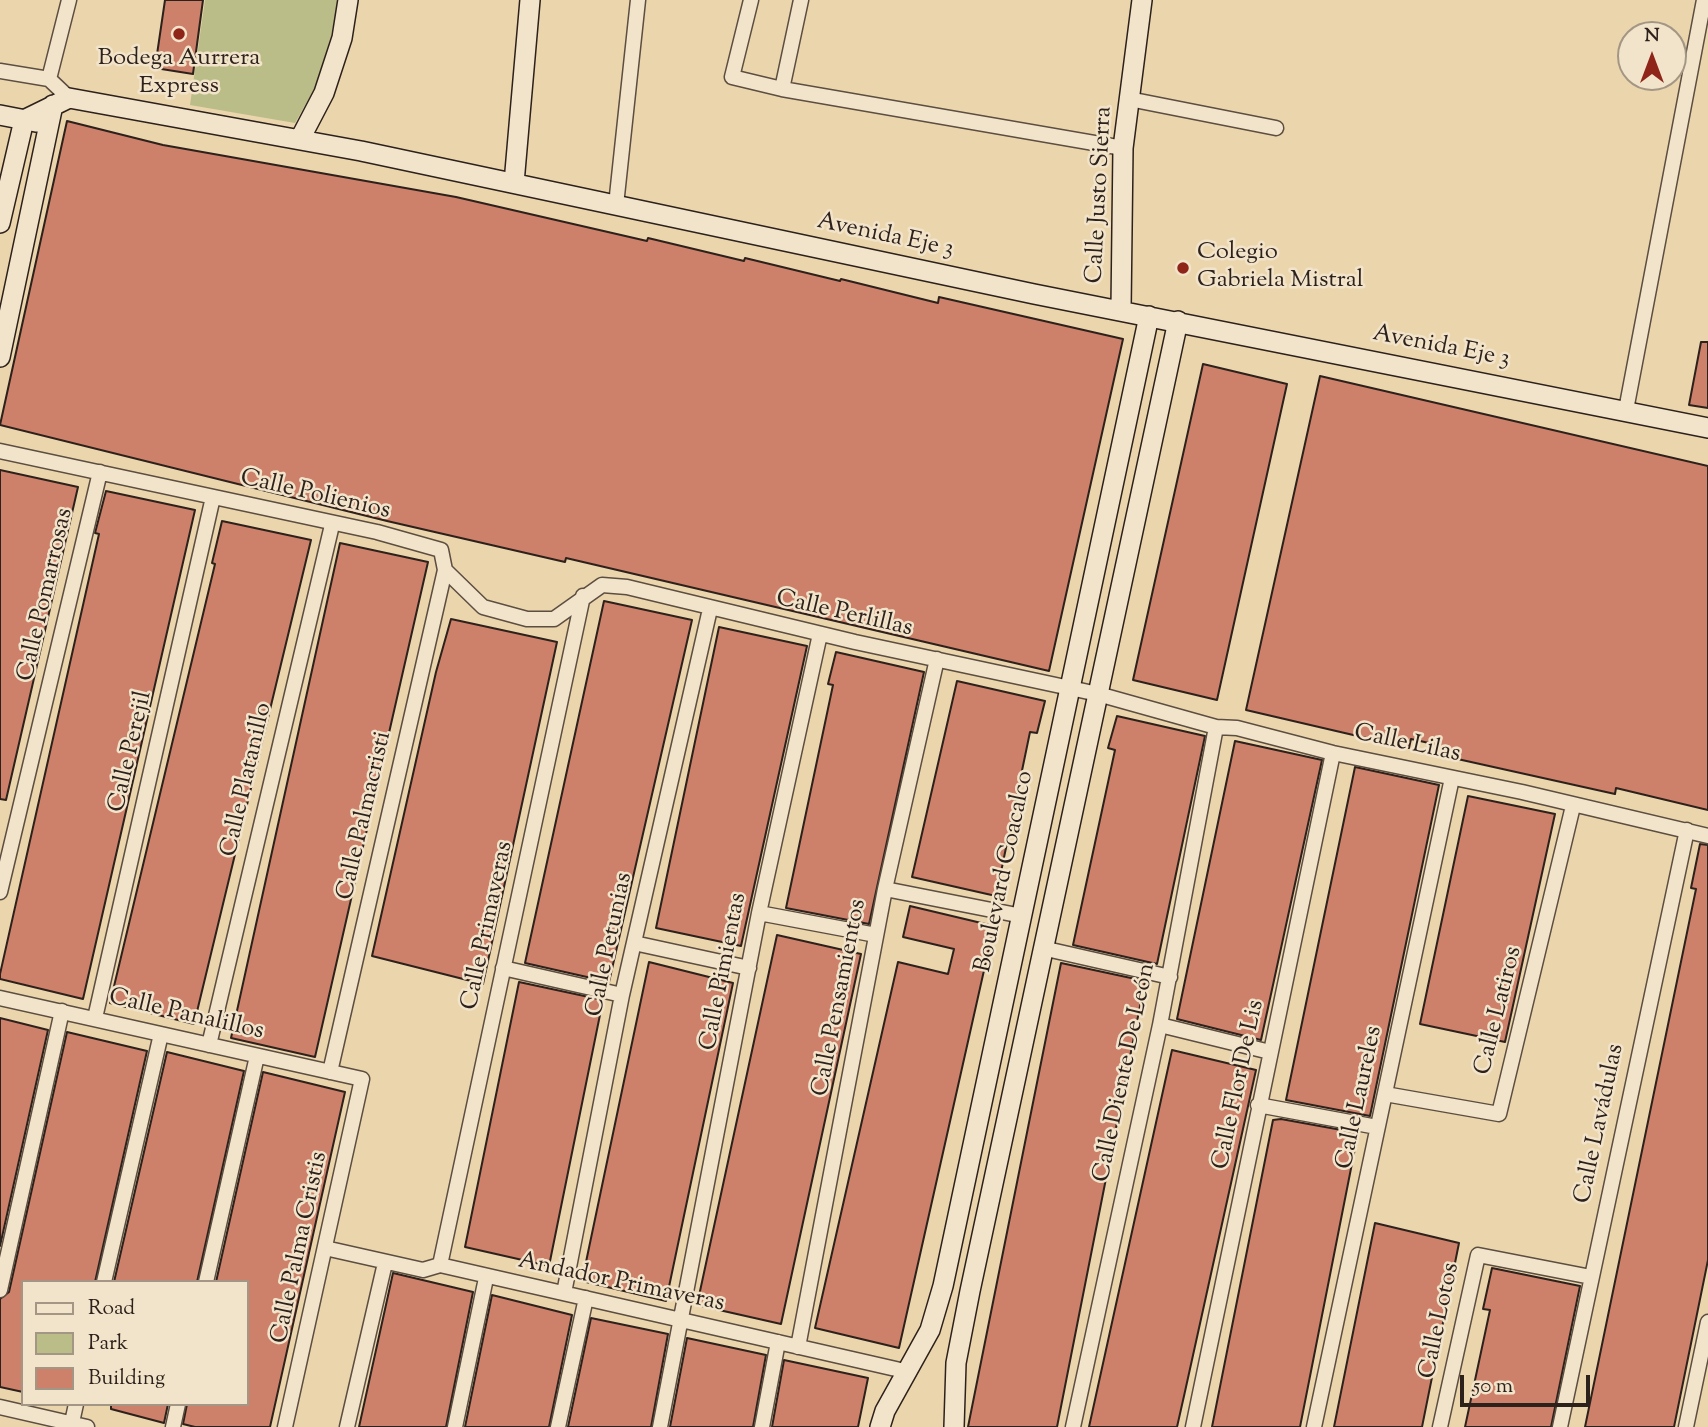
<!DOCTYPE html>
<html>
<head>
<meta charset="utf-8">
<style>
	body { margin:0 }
	#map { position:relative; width:1708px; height:1427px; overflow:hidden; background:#ebd5ad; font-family:"Sorts Mill Goudy",serif }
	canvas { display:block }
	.legend { position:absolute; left:21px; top:1280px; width:228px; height:126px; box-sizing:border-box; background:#f2e4ca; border:2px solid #a39684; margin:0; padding:9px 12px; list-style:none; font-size:21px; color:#2d211b }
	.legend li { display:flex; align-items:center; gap:14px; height:35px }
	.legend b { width:35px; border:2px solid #a39684 }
	.north { position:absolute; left:1617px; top:21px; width:70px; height:70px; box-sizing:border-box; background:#f2e4ca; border:2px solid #a39684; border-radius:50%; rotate:0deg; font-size:19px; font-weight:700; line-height:28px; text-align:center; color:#2d211b }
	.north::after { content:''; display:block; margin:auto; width:24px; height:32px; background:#8f2418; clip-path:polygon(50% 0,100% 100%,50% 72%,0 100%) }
	.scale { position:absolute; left:1460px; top:1375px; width:130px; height:32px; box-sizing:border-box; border:4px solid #2d211b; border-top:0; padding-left:9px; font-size:21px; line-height:24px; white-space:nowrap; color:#2d211b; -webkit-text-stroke:5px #f2e4ca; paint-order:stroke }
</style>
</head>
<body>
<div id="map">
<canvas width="1708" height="1427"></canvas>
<ul class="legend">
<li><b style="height:9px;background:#f2e4ca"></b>Road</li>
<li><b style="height:19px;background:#babd88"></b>Park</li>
<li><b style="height:19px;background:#cd806a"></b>Building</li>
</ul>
<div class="north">N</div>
<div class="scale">50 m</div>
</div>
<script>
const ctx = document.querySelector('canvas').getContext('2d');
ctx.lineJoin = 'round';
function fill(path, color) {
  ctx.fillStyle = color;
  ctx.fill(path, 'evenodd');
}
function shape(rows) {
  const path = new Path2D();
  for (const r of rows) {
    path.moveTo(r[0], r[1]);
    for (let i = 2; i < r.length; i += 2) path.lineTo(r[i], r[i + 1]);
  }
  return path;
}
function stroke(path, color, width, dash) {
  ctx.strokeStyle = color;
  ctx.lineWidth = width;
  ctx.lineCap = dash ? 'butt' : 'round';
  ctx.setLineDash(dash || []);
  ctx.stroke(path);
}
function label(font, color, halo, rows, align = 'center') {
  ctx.font = font + ' "Sorts Mill Goudy",serif';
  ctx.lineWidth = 5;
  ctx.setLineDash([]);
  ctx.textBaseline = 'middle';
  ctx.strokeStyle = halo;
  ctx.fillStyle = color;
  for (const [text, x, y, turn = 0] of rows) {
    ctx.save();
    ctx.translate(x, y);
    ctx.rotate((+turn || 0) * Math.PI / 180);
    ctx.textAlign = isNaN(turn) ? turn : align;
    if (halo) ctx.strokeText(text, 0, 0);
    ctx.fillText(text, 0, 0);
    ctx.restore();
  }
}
const green = shape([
	[205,0,338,0,331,36,315,88,295,123,190,105]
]);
const building = shape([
	[165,0,203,0,193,74,155,68,165,0],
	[67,121,163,145,456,197,647,241,648,238,744,261,745,258,840,281,841,279,938,303,939,297,1123,339,1049,671,566,558,565,562,387,521,0,425,67,121],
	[1701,342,1708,342,1708,408,1689,405,1701,342],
	[1203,364,1287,384,1217,700,1133,680,1203,364],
	[1320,376,1708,466,1708,810,1616,788,1615,794,1453,758,1436,754,1438,745,1411,739,1409,748,1246,710,1320,376],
	[0,470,78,487,6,800,0,799,0,470],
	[106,491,195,510,83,999,0,979,0,974,99,534,95,533,106,491],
	[222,521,311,540,194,1024,110,1003,215,564,212,563,222,521],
	[340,543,428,562,315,1057,231,1038,340,543],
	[604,601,692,620,609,982,525,963,604,601],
	[451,619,557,642,483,984,372,956,436,672,451,619],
	[719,627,807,646,741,946,656,928,719,627],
	[836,652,924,672,869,924,786,908,833,685,828,684,836,652],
	[957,681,1045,701,1037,733,1030,732,996,896,912,877,957,681],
	[1117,716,1205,736,1157,964,1073,945,1115,750,1108,748,1117,716],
	[1235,741,1322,760,1261,1040,1177,1019,1235,741],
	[1355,767,1439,785,1370,1116,1286,1100,1355,767],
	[1468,796,1555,814,1505,1042,1420,1024,1468,796],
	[1700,844,1708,845,1708,1260,1674,1427,1585,1427,1696,889,1691,888,1700,844],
	[910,906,994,926,899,1348,815,1328,898,962,948,974,954,949,903,937,910,906],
	[777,935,861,954,781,1324,697,1305,777,935],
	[649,962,733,983,666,1301,582,1281,649,962],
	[1061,963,1145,981,1082,1300,1057,1427,968,1427,1061,963],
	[519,982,603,1000,549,1266,465,1247,519,982],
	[0,1018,48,1030,0,1246,0,1018],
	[67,1032,147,1051,95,1282,23,1282,23,1392,0,1387,0,1299,9,1292,67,1032],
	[1172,1050,1256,1070,1184,1396,1177,1427,1089,1427,1172,1050],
	[167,1052,244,1071,197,1282,114,1282,167,1052],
	[263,1072,345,1092,270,1427,195,1427,183,1424,187,1404,247,1404,247,1282,216,1282,263,1072],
	[1281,1119,1358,1133,1300,1427,1212,1427,1273,1120,1281,1119],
	[1375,1223,1459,1243,1422,1427,1334,1427,1375,1223],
	[1492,1268,1580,1286,1551,1427,1465,1427,1490,1310,1483,1309,1492,1268],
	[393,1273,473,1292,446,1427,359,1427,393,1273],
	[492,1295,572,1315,549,1427,465,1427,492,1295],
	[591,1318,668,1334,651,1427,568,1427,591,1318],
	[687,1338,766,1355,753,1427,670,1427,687,1338],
	[784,1360,868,1378,858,1427,772,1427,784,1360],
	[111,1404,168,1404,164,1423,111,1409,111,1404]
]);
const street = shape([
	[69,0,49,79,69,98],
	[751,0,732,77,782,89,1123,148],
	[0,71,49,79],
	[782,89,801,0],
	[1129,99,1276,128],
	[616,205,638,0],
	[1626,410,1704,0],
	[0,451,377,532,441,550,445,570,483,607,527,619,554,619,602,585,627,587,855,642,1098,694,1216,727,1237,728,1333,753,1522,792,1708,836],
	[885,889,1022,916],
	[0,892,100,472],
	[759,913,876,935],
	[634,943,749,968],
	[1042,948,1170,977],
	[503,968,622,995],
	[0,998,362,1079,285,1427],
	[95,1018,213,497],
	[1160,1025,1270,1052],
	[209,1045,332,525],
	[330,1072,445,570],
	[1385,1094,1499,1114,1573,806],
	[1258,1105,1377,1127],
	[325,1248,423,1270,440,1265,909,1372],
	[440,1265,583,596],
	[104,1282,161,1034],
	[206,1282,257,1056],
	[0,1290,62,1011],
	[564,1293,622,995,710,609],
	[798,1347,885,889,937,659],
	[0,1407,87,1427],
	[71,1427,76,1404],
	[173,1427,178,1404],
	[347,1427,385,1263],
	[455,1427,486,1278],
	[558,1427,586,1298],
	[660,1427,759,913,820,634],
	[762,1427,778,1342],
	[1073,1427,1160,1025,1216,727],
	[1193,1427,1333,753],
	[1314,1427,1452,778],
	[1440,1427,1478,1255,1591,1277],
	[1560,1427,1687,830],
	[1686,1427,1708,1322]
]);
const secondary = shape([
	[0,115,36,122],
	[300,139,324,93,342,38,348,0],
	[514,183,530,0],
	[0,223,24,120,69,98,361,151,1034,294,1708,428],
	[1121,309,1123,148,1142,0],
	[0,357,53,105],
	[880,1427,885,1411,930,1330,943,1286,1149,316],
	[954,1427,956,1363,970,1291,1178,321]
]);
const markers = [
	[179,34,7,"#8f2418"],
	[1183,268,7,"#8f2418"]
];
const poiNames = [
	["Bodega Aurrera",179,60],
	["Express",179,88],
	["Colegio",1197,254,"left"],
	["Gabriela Mistral",1197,282,"left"]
];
const streetNames = [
	["Calle Justo Sierra",1101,195,-87],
	["Avenida Eje 3",885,237,12],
	["Avenida Eje 3",1441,348,11],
	["Calle Polienios",315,496,13],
	["Calle Pomarrosas",47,595,-77],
	["Calle Perlillas",844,615,13],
	["Calle Lilas",1407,745,12],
	["Calle Perejil",132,752,-77],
	["Calle Platanillo",248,780,-77],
	["Calle Palmacristi",366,816,-77],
	["Boulevard Coacalco",1006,872,-78],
	["Calle Primaveras",489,926,-78],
	["Calle Petunias",611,945,-78],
	["Calle Pimientas",725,972,-79],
	["Calle Pensamientos",841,998,-79],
	["Calle Latiros",1500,1011,-76],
	["Calle Panalillos",186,1016,13],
	["Calle Diente De León",1126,1073,-78],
	["Calle Flor De Lis",1240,1085,-78],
	["Calle Laureles",1361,1098,-78],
	["Calle Lavádulas",1601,1124,-78],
	["Calle Palma Cristis",301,1248,-78],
	["Andador Primaveras",621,1284,12],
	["Calle Lotos",1441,1321,-78]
];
fill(green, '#babd88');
fill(building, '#cd806a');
stroke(building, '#2d211b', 2);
stroke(street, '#5c4e40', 17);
stroke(secondary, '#2d211b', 22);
stroke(street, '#f2e4ca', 14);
stroke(secondary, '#f2e4ca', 19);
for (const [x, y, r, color] of markers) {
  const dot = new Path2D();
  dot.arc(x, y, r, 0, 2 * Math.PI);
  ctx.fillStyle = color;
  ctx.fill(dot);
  stroke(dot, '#f2e4ca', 2.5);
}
label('24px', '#2d211b', '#f2e4ca', poiNames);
label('24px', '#2d211b', '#f2e4ca', streetNames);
</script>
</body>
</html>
